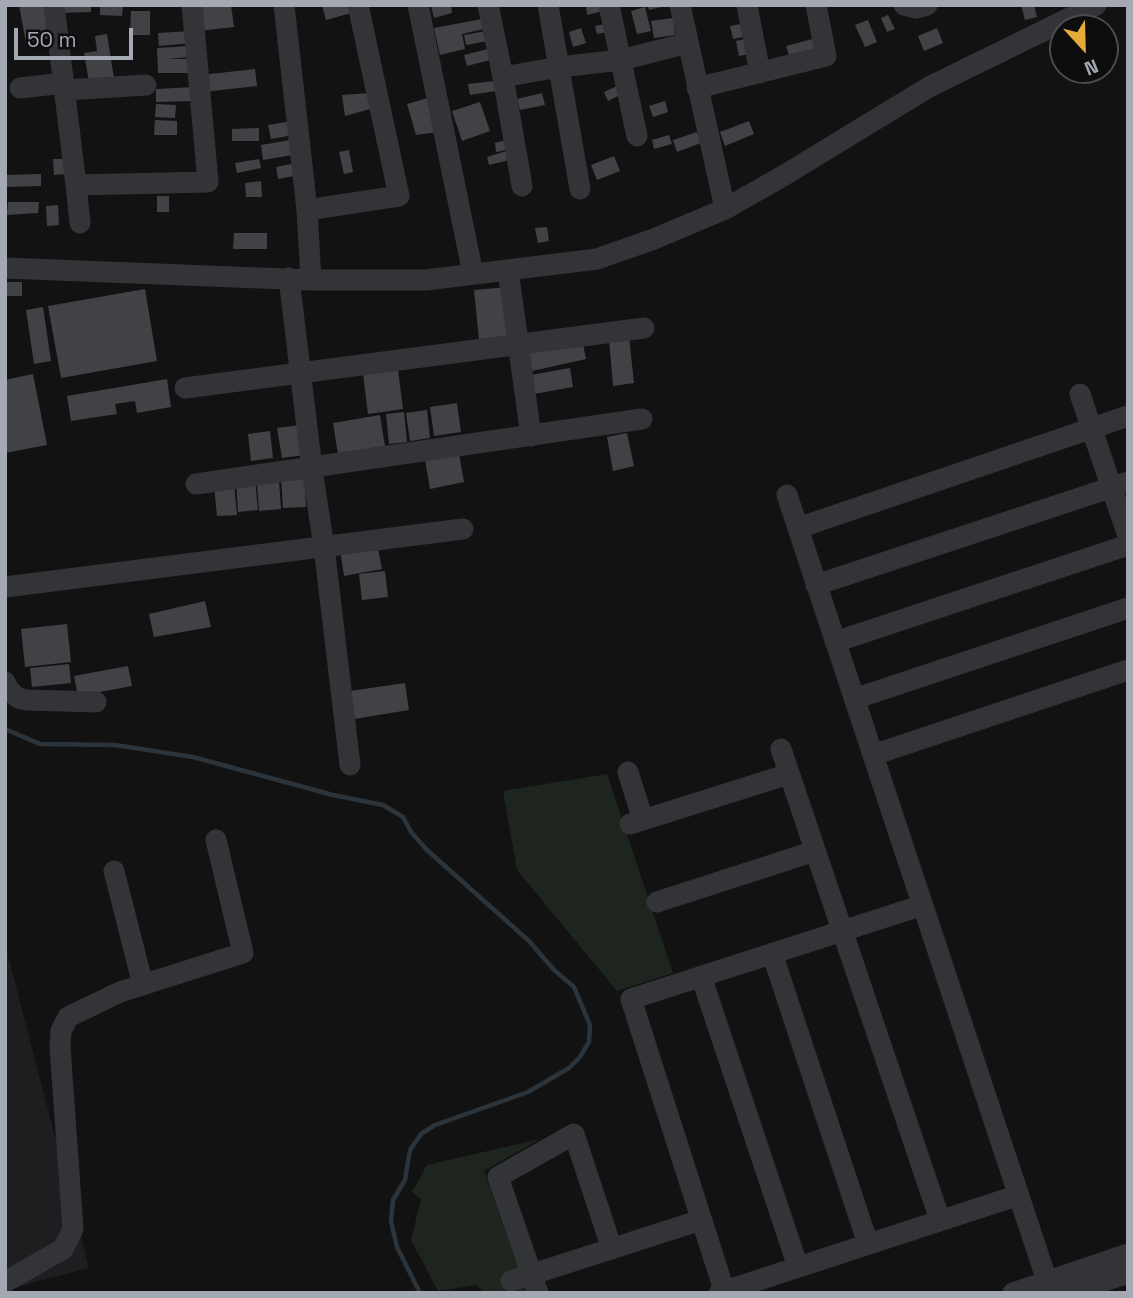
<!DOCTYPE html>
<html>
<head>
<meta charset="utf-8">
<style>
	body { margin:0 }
	#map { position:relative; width:1133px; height:1298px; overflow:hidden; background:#121213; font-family:"Space Grotesk",sans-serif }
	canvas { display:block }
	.frame { position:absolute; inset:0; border:7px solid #a4a8b3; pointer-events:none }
	.north { position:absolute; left:1049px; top:14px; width:70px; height:70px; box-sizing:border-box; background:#0d0d0e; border:2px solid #494b50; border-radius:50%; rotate:158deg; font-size:19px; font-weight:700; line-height:28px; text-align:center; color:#a4a8b3 }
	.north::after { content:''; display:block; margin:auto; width:24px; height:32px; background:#e5ab38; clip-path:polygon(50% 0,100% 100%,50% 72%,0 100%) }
	.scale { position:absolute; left:14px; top:28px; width:119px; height:32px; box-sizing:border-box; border:4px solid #a4a8b3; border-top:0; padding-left:9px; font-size:21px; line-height:24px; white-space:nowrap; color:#a4a8b3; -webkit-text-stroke:5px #0d0d0e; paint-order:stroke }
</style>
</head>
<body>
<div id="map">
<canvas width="1133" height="1298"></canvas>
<div class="frame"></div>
<div class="north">N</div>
<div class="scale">50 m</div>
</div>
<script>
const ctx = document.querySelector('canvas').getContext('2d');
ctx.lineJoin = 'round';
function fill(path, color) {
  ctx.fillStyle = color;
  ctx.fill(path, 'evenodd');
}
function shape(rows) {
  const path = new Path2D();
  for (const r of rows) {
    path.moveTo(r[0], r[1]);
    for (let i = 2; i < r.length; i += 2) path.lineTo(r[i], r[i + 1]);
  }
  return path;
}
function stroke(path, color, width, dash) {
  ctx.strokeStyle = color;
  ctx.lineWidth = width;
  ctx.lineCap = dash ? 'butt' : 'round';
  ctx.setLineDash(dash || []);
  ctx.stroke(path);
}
const built = shape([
	[5,944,89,1268,5,1290]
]);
const green = shape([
	[607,774,673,973,617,991,517,870,503,791],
	[540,1139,484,1171,517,1263,523,1287,528,1293,484,1293,477,1285,438,1291,411,1240,421,1199,412,1192,427,1165]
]);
const stream = shape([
	[5,729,40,744,115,745,193,757,333,795,383,805,403,817,411,832,427,850,529,941,554,970,574,987,590,1025,589,1042,580,1057,569,1068,528,1092,435,1125,421,1134,410,1150,405,1180,393,1200,391,1221,397,1247,420,1293]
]);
const building = shape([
	[19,5,50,5,56,37,26,43],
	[62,5,91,5,91,12,62,13],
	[100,5,123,5,122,16,100,15],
	[207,5,231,5,234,27,198,31,196,7],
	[322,5,353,5,355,12,326,20],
	[451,5,452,13,434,18,431,6],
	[603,5,604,11,587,15,586,6],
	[648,5,665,5,665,6,649,10],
	[1021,5,1034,5,1037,17,1025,20],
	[645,7,651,31,637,34,631,11],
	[131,11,150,11,150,35,130,35],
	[888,15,895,29,887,32,881,18],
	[673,18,675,35,654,38,651,21],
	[482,19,484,29,462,34,465,49,440,55,434,28],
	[868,20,877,42,865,47,855,25],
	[610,23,611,31,597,34,595,26],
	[745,23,748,36,733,39,730,26],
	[581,28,586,43,573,47,569,32],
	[937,28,943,43,924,51,918,36],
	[191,31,192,43,159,46,158,33],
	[486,31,488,41,466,45,464,35],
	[107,34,114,78,89,82,84,53,97,51,95,36],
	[820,37,823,49,790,58,786,46],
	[746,39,749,54,739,56,736,41],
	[189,46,190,57,167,59,190,59,190,73,158,73,157,48],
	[492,48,494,59,467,66,464,55],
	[255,69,257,86,203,92,201,75],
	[495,81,496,91,470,95,468,84],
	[617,86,620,95,608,101,604,92],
	[194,87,194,101,156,102,156,89],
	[370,93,374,108,345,116,342,95],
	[542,93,545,105,520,110,517,99],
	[428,98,438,132,416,135,407,104],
	[665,101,668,112,653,117,649,106],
	[480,102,490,131,462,141,452,111],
	[156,104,176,105,175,118,155,117],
	[155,120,177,121,177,135,154,135],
	[292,121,294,135,271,139,268,125],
	[749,121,754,134,725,146,720,132],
	[259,128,259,141,232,141,232,129],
	[697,132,701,143,677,152,673,140],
	[669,135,672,144,654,149,652,140],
	[296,139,298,154,263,160,261,145],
	[510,139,512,149,496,152,495,143],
	[349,150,353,172,344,174,339,152],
	[507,151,509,160,489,165,487,157],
	[614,156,620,171,597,180,591,165],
	[53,159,66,159,67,174,54,175],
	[259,159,261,168,237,173,235,163],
	[296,163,299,175,278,179,276,167],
	[41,174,41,186,5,187,5,175],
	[261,181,262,197,246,197,245,183],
	[157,196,169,196,169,212,157,212],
	[8,202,39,202,38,213,7,215],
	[58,205,59,225,47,226,46,206],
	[547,227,549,241,538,243,535,228],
	[234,233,267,233,267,249,233,249],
	[5,282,22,282,22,296,5,296],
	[508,287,513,336,479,340,474,290],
	[145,289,157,361,61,378,48,306],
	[43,307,51,361,34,364,26,310],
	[629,336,634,383,613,386,609,338],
	[582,339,586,359,532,371,528,351],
	[570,368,573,387,534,394,531,375],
	[398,369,403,409,368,414,363,374],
	[33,374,47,445,5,453,5,380],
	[167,379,171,407,137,413,135,401,115,404,117,414,71,421,67,396],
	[457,403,461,432,434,436,430,407],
	[427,410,430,438,410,441,406,413],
	[404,412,407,442,389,444,386,414],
	[380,415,385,446,338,454,333,423],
	[300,425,304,455,282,458,277,428],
	[270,431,273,458,251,461,248,434],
	[627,433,634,466,613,471,607,437],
	[459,454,464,482,430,489,425,460],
	[304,476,306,507,283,508,281,478],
	[255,480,258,510,238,512,236,482],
	[279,481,281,509,259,511,257,483],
	[234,484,237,515,217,516,214,486],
	[377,543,382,569,344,576,340,549],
	[385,571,388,597,362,600,359,574],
	[205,601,211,627,154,637,149,614],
	[67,624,71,662,25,667,21,629],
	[69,664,71,683,32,687,30,668],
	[128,666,132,686,78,696,74,676],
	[405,683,409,710,354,719,350,691]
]);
const minor = shape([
	[54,5,76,185,208,182,192,5],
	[284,5,307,210,311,280],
	[418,5,473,274],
	[488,5,503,77],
	[548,5,580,189],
	[609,5,637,136],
	[680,5,725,209],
	[747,5,760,73],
	[904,5,916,8,927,5],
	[20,88,64,83],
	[697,88,826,56,816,5],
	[65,90,146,85],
	[76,185,80,223],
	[522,186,503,77,559,67,621,60,688,43],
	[307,210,399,196,358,5],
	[5,268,311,280,426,280,597,259,654,239,725,209,783,176,929,87,1096,5],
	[508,270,531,436],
	[289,278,312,469,324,547,350,765],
	[185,388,644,328],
	[1080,394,1128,536],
	[196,484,642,419],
	[787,495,1051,1293],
	[798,528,1128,416],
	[816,585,1128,482],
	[5,587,463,529],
	[835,642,1128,545],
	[5,682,9,690,18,698,27,700,96,702],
	[854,699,1128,608],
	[781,749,940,1220],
	[873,755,1128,670],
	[628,772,643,820],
	[630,824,789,774],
	[114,871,143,985],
	[657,902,815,851],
	[772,953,868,1244],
	[701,976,798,1267],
	[511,1281,701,1220],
	[5,1282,63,1249,73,1229,60,1047,61,1031,68,1017,120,992,243,953,216,840],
	[538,1293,498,1177,574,1134,612,1249],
	[719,1293,1019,1195],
	[725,1293,631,999,923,905],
	[1013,1293,1128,1254],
	[1068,1293,1128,1273]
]);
fill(built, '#1e1e20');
fill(green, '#1e251f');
stroke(stream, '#2c343b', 4.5);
fill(building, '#414246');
stroke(minor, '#333438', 21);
</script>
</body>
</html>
